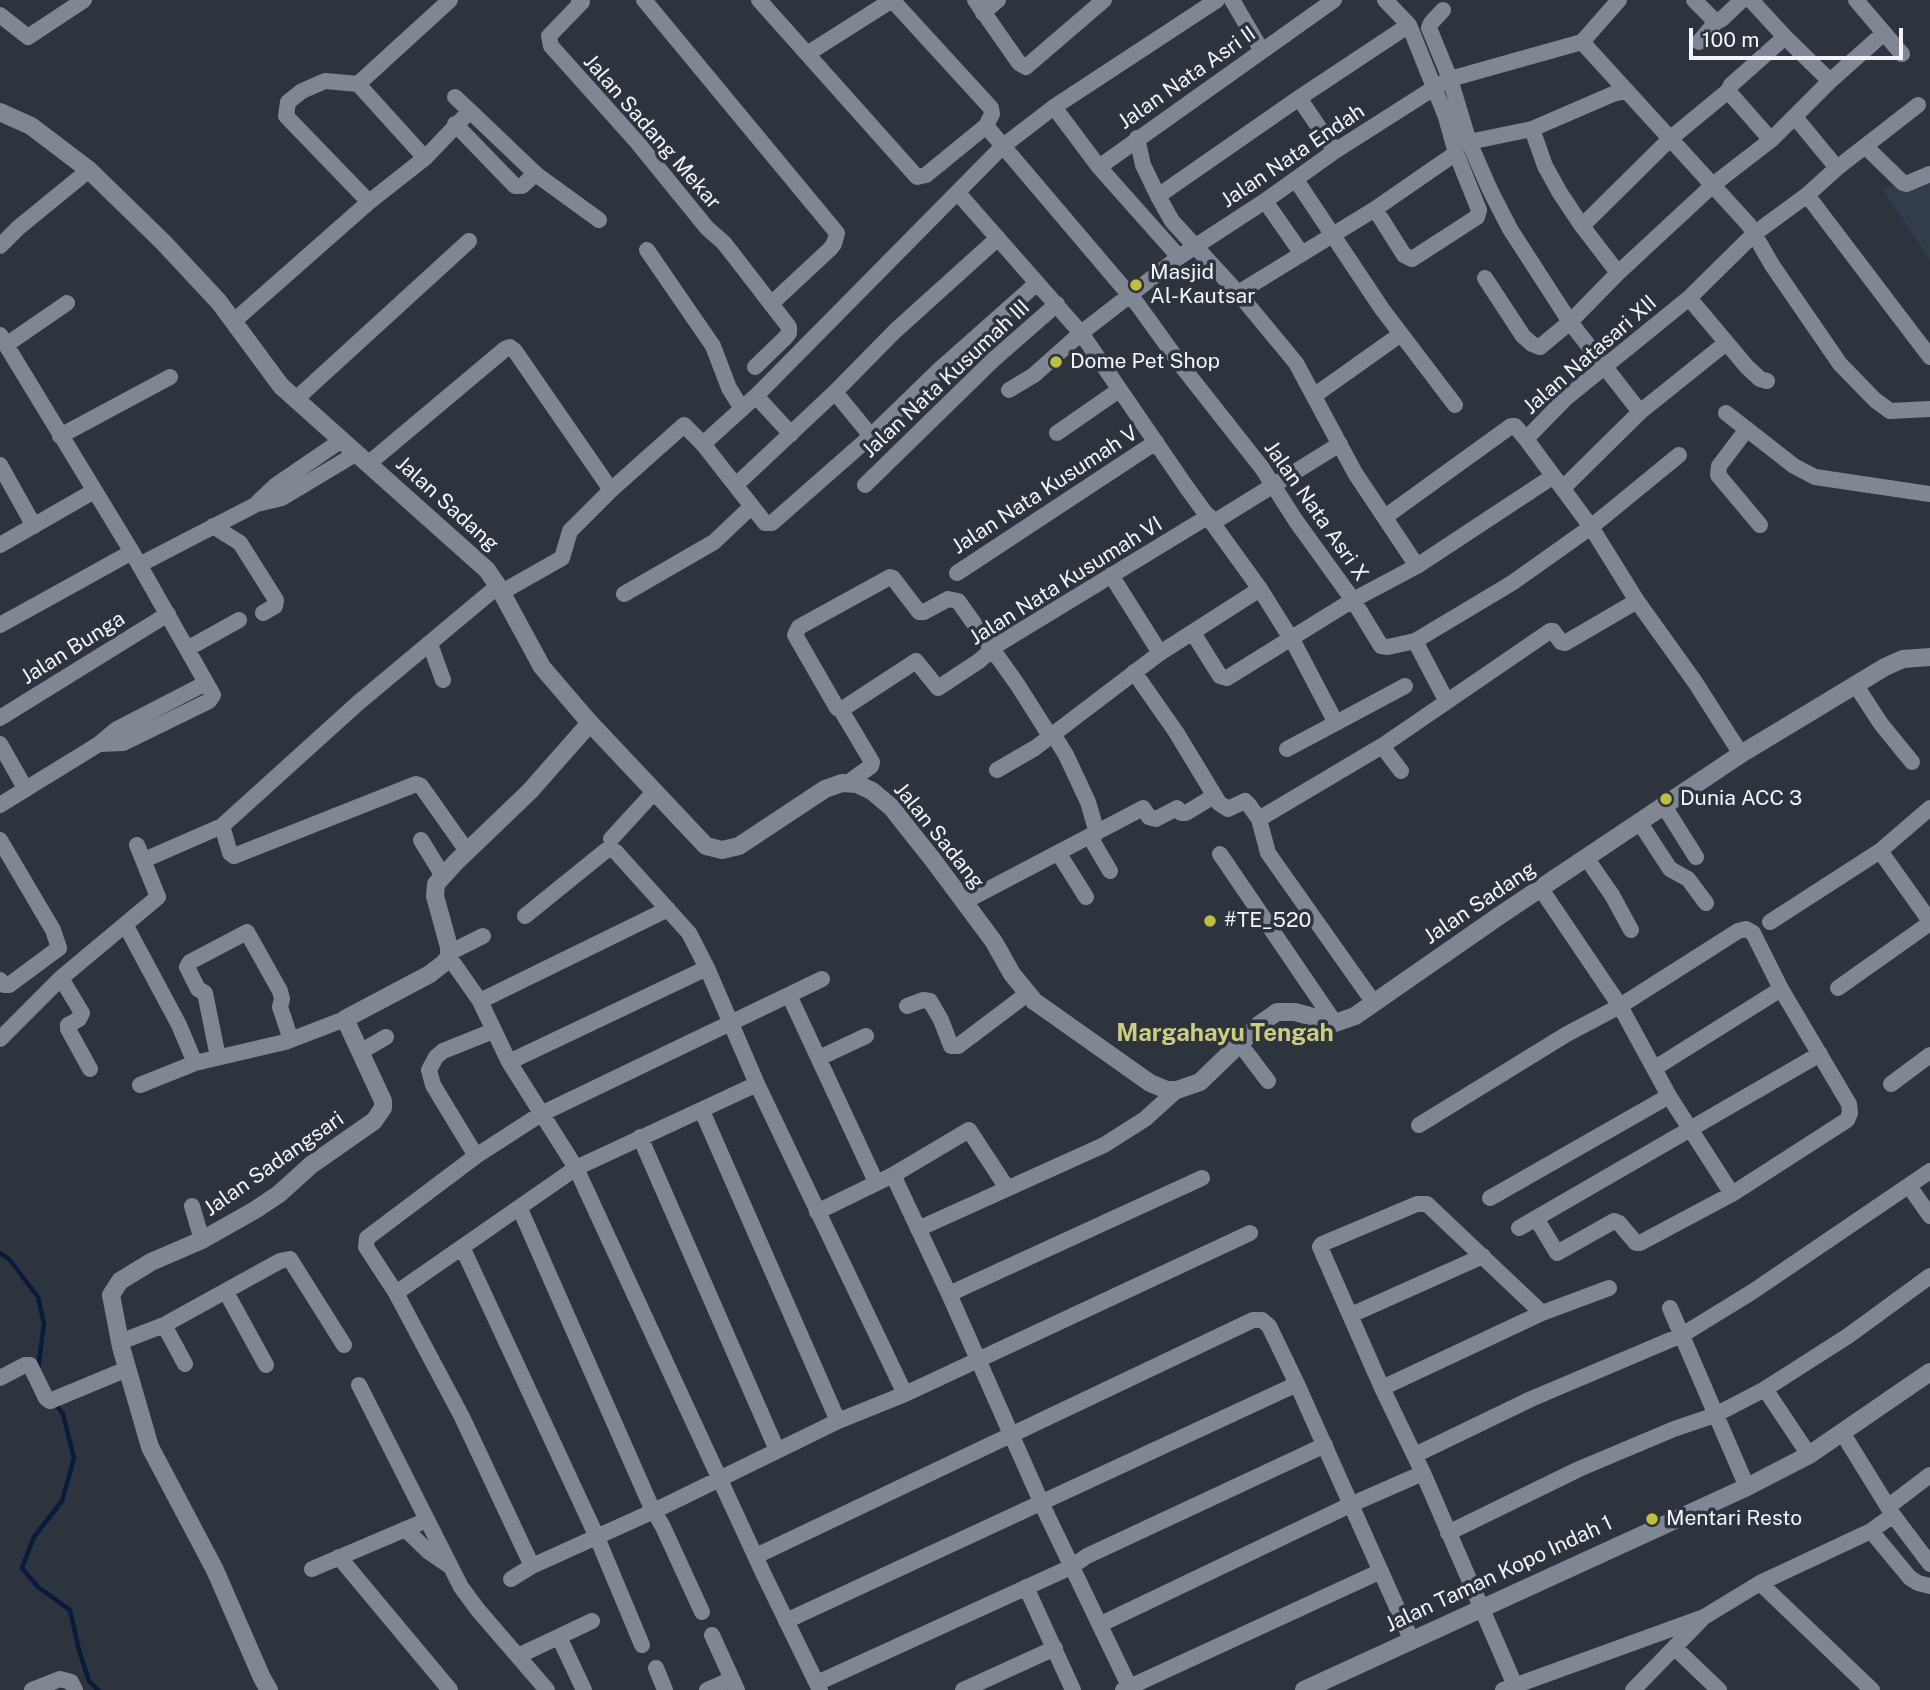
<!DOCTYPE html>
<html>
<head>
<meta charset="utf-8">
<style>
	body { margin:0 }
	#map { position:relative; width:1930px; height:1690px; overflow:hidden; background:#2e343d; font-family:"Public Sans",sans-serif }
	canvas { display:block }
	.scale { position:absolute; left:1689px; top:28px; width:214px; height:32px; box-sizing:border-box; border:4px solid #f1f5fb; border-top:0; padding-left:9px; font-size:21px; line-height:24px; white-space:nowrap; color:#f1f5fb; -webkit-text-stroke:5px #2e343d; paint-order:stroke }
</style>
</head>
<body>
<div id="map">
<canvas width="1930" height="1690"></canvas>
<div class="scale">100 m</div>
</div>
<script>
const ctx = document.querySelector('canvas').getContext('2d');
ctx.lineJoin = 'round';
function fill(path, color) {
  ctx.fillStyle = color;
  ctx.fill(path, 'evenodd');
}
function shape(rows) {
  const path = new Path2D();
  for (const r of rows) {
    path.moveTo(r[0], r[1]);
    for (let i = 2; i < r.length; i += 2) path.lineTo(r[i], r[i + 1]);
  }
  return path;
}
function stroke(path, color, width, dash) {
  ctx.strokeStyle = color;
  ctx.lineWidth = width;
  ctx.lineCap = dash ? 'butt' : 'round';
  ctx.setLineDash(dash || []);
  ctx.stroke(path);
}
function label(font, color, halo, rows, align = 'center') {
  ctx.font = font + ' "Public Sans",sans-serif';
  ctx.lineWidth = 7;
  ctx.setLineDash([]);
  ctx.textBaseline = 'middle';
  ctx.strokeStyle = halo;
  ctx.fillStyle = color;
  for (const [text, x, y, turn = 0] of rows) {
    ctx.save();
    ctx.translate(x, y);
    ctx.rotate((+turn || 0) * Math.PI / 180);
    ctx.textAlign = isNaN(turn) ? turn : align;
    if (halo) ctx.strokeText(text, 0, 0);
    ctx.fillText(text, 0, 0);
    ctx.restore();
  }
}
const built = shape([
	[1930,171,1930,260,1883,189]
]);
const stream = shape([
	[0,1253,9,1259,38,1297,44,1324,38,1369],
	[55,1403,63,1414,74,1458,62,1501,34,1537,22,1568,38,1587,70,1610,79,1650,89,1681,98,1690]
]);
const minor = shape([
	[579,0,582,2,549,36,551,46,637,142,707,228,724,243,789,327,789,333,785,338,755,367],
	[644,0,837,233,834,244,830,249,771,304],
	[759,0,917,177,926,175,986,126,992,114,991,108,894,2,889,2,807,54],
	[975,0,1019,63,1026,67,1104,0],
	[1232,0,1262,51],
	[1694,0,1716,22,1722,19,1742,0],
	[1751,0,1785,37,1830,81],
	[1856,0,1902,54],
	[1443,10,1431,23,1429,28,1450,79,1469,142,1490,190,1510,229,1570,322,1640,412],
	[983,13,998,0],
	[0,15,28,37,84,0],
	[1409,25,1299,98,1158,196,1172,221,1238,293,1296,363,1355,473,1417,566],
	[1582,42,1749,225,1772,265,1840,364,1875,400,1890,411,1930,409],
	[1699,42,1716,22],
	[358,84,450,0],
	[1728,91,1771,140],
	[1299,98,1335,151],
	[1054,107,1099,167,1179,257],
	[470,111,537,175,599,220],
	[1795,117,1837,168],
	[455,124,515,186,522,186,535,174],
	[986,126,1138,305,1184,369,1262,468,1296,521,1353,600,1381,646,1388,647,1415,641,1512,583,1591,527,1679,455],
	[1532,129,1545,166,1560,193,1582,226,1618,273],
	[1137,138,1143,165,1158,196],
	[1469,142,1532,129,1613,94,1625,91],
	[1865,146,1903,183,1906,184,1930,174],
	[1099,167,1334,0],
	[1296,180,1382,309,1455,405],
	[958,193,1081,333,1185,485,1260,589,1295,645,1336,723,1287,749],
	[1807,195,1930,357],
	[1265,201,1302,254],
	[369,202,286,116,288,102,302,91,325,81,358,84,425,158],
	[1375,209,1404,255,1412,259,1477,217,1479,210,1456,153],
	[1582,226,1671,138,1728,91,1731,85,1785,37],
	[0,246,18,228,89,170],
	[647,250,713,346,729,388,742,409],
	[1485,278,1523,336,1532,344,1540,347,1570,322,1618,273,1714,184,1771,140,1830,81,1884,33],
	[1238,293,1375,209,1456,153,1446,117,1409,25,1385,0],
	[1689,298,1747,367,1760,379,1767,381],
	[234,321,369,202,425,158,470,111,455,97],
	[0,335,132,552,213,695,209,701,123,743,99,744],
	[6,345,67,303],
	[1009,390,1034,375,1081,333,1179,257,1265,201,1335,151,1434,88,1450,79,1582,42,1619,0],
	[835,392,871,436],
	[1315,395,1401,334],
	[756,396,791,434],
	[296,399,469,241],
	[1726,413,1794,466,1815,477,1930,494],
	[1747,429,1719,466,1718,475,1760,525],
	[1057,433,1119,390],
	[60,436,170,377],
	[1526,439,1591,527,1637,601,1695,682,1741,754],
	[703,444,756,396,1003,146,1054,107,1217,0],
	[368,464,505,349,510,347,515,351,611,490],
	[0,465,34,526],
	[736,485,835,392,895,331,998,238],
	[865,485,993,360,1057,304],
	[1563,488,1640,412,1726,343],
	[258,502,276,485,342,440],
	[1385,517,1511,426,1515,426,1526,439,1566,398,1689,298,1754,234,1807,195,1837,168,1918,105],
	[1214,522,1340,444],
	[213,526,240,543,276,600,275,606,263,613],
	[0,545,94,491],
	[139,565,257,504,282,498,357,453],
	[957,573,1156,442],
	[1111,575,1160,653,1260,589],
	[502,592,562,558,570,531,611,490,684,425,703,444,765,523,772,523,871,436,939,370,1036,284],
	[624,594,714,542,752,506],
	[0,625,132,552],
	[1193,633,1220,676,1227,678,1353,600,1417,566,1552,477],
	[1415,641,1446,700],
	[430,644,443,680],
	[187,649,239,620],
	[1134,672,1176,732,1219,803,1228,809,1245,801,1249,805,1259,819,1268,853,1374,1003],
	[1855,684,1881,724,1912,762],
	[841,710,916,661,938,688,979,661,997,645,1209,516],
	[0,718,168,614],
	[1336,723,1405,686],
	[1053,734,1066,755,1088,802,1097,833],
	[0,744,25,788],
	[1382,746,1401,771],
	[997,770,1035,748,1160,653],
	[849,782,871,766,872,762,841,710,837,708,795,635,799,627,890,577,893,578,919,612,924,612,948,599,958,601,1017,684,1050,736],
	[0,805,99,744,117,729,206,683],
	[1664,806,1696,857],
	[1259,819,1382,746,1550,631,1553,631,1561,642,1565,643,1637,601],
	[1640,823,1670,869,1688,879,1706,903],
	[222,826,230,853,234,856,416,784,421,786,467,851],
	[1090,837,1110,871],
	[611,839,655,791],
	[0,840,53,930,59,948,9,985,4,985,0,980],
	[421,840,443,876],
	[1880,851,1930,921],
	[1059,854,1086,897],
	[1220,854,1335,1023],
	[1587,859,1612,895,1631,930],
	[144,860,222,826,358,703,498,586],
	[1541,889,1620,1006,1669,1096,1732,1194],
	[964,902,1143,808,1149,817,1156,819,1177,808,1181,813,1186,813,1214,796],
	[525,916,609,848,616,852,689,933,707,968,757,1084,905,1394],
	[1770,922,1880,851,1930,808],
	[126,926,179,1025,195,1063],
	[449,953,483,936],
	[449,957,480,1001,509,1062,576,1168,764,1575,820,1690],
	[61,978,82,1013,79,1019,68,1025,68,1029,90,1069],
	[1838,988,1930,923],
	[789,995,876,1182],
	[480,1001,668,909],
	[907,1006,923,1000,930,1001,941,1020,951,1046,958,1046,1027,994],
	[0,1039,61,978,158,897,137,845],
	[1240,1044,1268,1081],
	[360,1052,386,1037],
	[218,1057,205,993,198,989,187,967,190,962,247,932,280,991,282,999,280,1007,291,1040],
	[819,1058,866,1036],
	[509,1062,707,968],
	[1655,1068,1781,989],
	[1891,1084,1930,1055],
	[140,1085,195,1063,285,1042,345,1019],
	[702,1111,838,1421],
	[1419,1125,1567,1034,1620,1006,1738,931,1746,929,1753,933,1781,989,1849,1104,1850,1113,1847,1120,1732,1194,1640,1243,1636,1243,1619,1223,1614,1221,1557,1253,1536,1218],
	[640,1137,777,1450],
	[476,1156,433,1085,429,1070,436,1057,443,1051,493,1031],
	[893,1175,949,1294,1046,1513,1131,1690],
	[1909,1186,1930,1216],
	[1490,1198,1669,1096],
	[192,1206,202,1240],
	[520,1209,650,1504,663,1527,702,1612],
	[817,1212,893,1175,969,1130,1007,1188],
	[1519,1228,1820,1054],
	[918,1229,1104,1145,1145,1119,1177,1090],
	[463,1249,596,1535,642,1645],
	[226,1292,266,1365],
	[396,1293,576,1168,757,1084],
	[949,1294,1202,1178],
	[1670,1308,1747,1487],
	[1351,1315,1483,1256],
	[164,1325,185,1364],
	[120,1342,164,1325,280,1261,290,1259,344,1345],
	[0,1378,25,1365,30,1365,46,1398,50,1401,127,1369],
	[359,1385,461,1587,478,1610,547,1690],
	[1382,1388,1542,1313,1609,1288],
	[1765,1389,1809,1455],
	[1415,1455,1531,1399,1682,1335,1752,1292,1930,1171],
	[1889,1506,1930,1475],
	[1893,1515,1930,1564],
	[405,1529,429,1552,448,1565],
	[1871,1531,1910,1578,1918,1583,1930,1586],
	[1448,1533,1579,1469,1674,1429,1715,1415,1765,1389,1848,1336,1930,1276],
	[756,1556,1253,1320,1262,1320,1269,1326,1297,1384,1411,1639],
	[339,1557,450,1690],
	[532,1566,462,1417,396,1293,366,1247,367,1238,476,1156,541,1114,822,979],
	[312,1569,427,1520],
	[511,1579,532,1566,654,1511,838,1421,905,1394,1250,1233],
	[1760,1583,1872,1690],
	[1026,1587,1073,1690],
	[786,1621,1297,1384],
	[1101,1624,1350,1505,1423,1473],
	[712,1635,737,1690],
	[559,1637,584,1690],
	[1675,1648,1719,1690],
	[518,1656,592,1621],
	[656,1668,665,1690],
	[817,1683,1071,1567,1087,1556,1325,1445],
	[32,1690,60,1679,71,1682,75,1690],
	[707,1690,732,1679],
	[963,1690,1055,1648],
	[1123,1690,1381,1571],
	[1503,1690,1704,1617,1760,1583,1871,1531,1893,1515,1843,1434],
	[1517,1690,1423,1473,1382,1388,1320,1247,1322,1244,1417,1204,1427,1204,1542,1313],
	[1633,1690,1702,1619]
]);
const tertiary = shape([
	[0,112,31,126,89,170,163,242,219,302,281,386,487,570,498,586,542,667,590,723,706,846,722,850,739,846,825,789,842,783,857,784,872,791,891,807,933,860,994,942,1012,974,1034,1001,1150,1083,1167,1090,1177,1090,1200,1082,1260,1024,1277,1012,1295,1012,1335,1023,1355,1016,1499,916,1741,754,1885,667,1903,659,1930,657],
	[269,1690,262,1678,215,1570,150,1447,121,1347,111,1295,120,1281,151,1262,202,1240,255,1210,279,1194,311,1165,374,1121,383,1108,383,1101,345,1019,430,974,444,963,449,957,449,947,435,896,436,884,456,862,530,791,590,723]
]);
const secondary = shape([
	[1304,1690,1747,1487,1809,1455,1930,1372]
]);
const markers = [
	[1136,285,7,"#bebf42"],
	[1056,362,7,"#bebf42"],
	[1666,799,7,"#bebf42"],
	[1210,921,7,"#bebf42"],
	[1652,1519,7,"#bebf42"]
];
const streetNames = [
	["Jalan Nata Asri II",1187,78,-35],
	["Jalan Sadang Mekar",652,132,49],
	["Jalan Nata Endah",1293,156,-34],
	["Jalan Natasari XII",1590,355,-41],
	["Jalan Nata Kusumah III",946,379,-43],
	["Jalan Nata Kusumah V",1045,490,-33],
	["Jalan Sadang",447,504,42],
	["Jalan Nata Asri X",1316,511,55],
	["Jalan Nata Kusumah VI",1066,581,-32],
	["Jalan Bunga",73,648,-32],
	["Jalan Sadang",939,836,51],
	["Jalan Sadang",1480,903,-34],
	["Jalan Sadangsari",274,1164,-35],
	["Jalan Taman Kopo Indah 1",1499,1574,-25]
];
const poiNames = [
	["Masjid",1150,273],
	["Al-Kautsar",1150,297],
	["Dome Pet Shop",1070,362],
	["Dunia ACC 3",1680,799],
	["#TE_520",1224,921],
	["Mentari Resto",1666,1519]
];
const quarterNames = [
	["Margahayu Tengah",1225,1034]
];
fill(built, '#333c4b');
stroke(stream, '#071b3d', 4.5);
stroke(minor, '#808792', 16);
stroke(tertiary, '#808792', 18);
stroke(secondary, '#808792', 18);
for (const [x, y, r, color] of markers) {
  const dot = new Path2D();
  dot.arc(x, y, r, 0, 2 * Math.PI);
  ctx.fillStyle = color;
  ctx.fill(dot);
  stroke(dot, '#2e343d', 2.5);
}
label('21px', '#f1f5fb', '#2e343d', streetNames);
label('21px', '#f1f5fb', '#2e343d', poiNames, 'left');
label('bold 24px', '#cbcd7f', '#2e343d', quarterNames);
</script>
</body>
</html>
